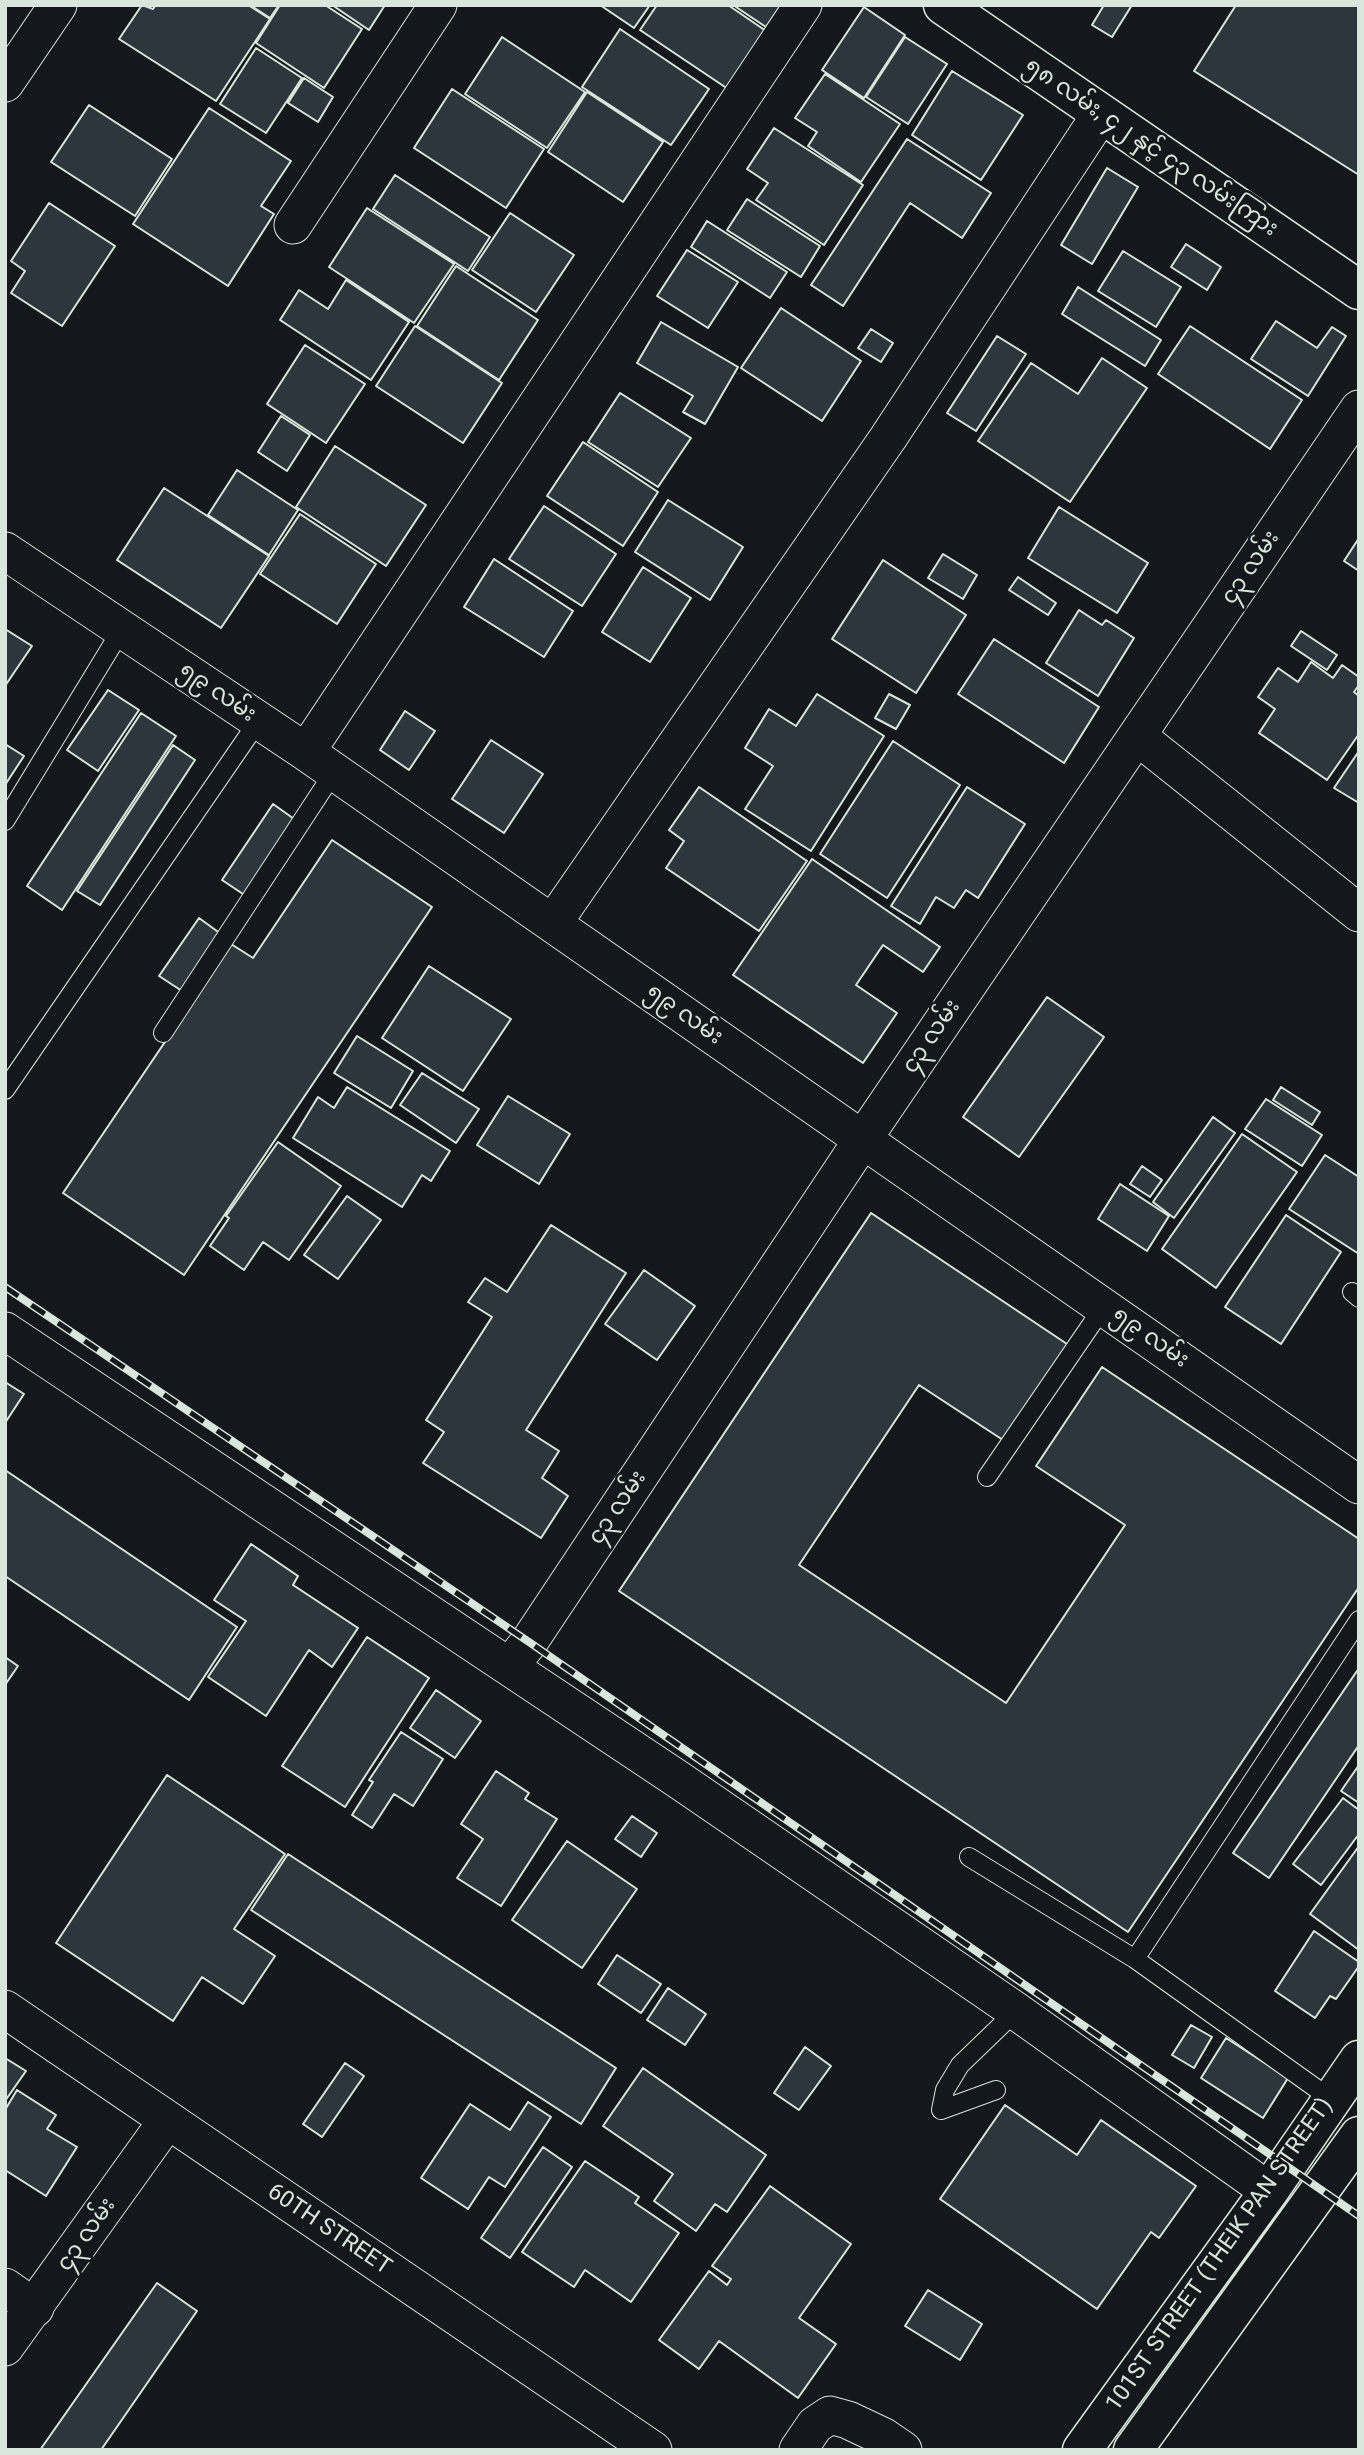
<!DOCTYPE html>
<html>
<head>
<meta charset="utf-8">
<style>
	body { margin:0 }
	#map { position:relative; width:1364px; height:2455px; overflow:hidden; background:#14181c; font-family:Roboto,sans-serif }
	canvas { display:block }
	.frame { position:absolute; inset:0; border:7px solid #d8e6dc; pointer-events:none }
</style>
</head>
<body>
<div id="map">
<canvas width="1364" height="2455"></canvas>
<div class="frame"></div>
</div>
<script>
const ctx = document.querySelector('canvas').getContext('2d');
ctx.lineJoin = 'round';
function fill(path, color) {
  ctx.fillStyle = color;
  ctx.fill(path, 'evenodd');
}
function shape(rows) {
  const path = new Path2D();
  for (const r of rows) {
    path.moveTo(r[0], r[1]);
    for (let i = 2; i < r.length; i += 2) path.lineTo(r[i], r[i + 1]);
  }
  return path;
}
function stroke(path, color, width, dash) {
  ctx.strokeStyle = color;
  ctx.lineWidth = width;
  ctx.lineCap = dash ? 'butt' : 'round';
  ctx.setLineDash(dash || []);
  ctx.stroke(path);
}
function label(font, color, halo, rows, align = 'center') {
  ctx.font = font + ' Roboto,"Noto Sans Myanmar",sans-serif';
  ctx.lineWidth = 5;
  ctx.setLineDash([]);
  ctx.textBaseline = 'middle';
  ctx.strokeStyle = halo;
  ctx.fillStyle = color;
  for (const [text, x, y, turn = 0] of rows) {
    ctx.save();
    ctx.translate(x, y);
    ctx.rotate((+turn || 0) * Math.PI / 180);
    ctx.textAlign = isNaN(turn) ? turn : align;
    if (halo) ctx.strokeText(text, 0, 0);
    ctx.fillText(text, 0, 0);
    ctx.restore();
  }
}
const building = shape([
	[142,5,153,9,156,5,248,5,270,19,216,101,119,39,142,5],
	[250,5,279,5,270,18,250,5],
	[280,5,325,5,362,29,324,88,256,43,280,5],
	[332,5,385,5,369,30,332,5],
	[600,5,650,5,634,28,600,5],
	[657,5,728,5,766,31,728,89,640,30,657,5],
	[733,5,781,5,766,27,733,5],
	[1104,5,1132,5,1112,37,1092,25,1104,5],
	[1236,5,1359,5,1359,175,1194,71,1236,5],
	[864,7,905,35,864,98,822,70,864,7],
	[620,29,709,89,671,145,582,87,620,29],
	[502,37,585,92,547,148,465,94,502,37],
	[905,37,947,64,908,124,866,97,905,37],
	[256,48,302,78,266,133,220,104,256,48],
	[952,71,1023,115,981,180,912,135,952,71],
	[825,74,900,124,861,182,808,146,817,132,795,118,825,74],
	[304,78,333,97,318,122,288,103,304,78],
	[452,89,544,149,506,208,414,148,452,89],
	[587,92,663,142,623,202,548,152,587,92],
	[89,105,172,159,135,216,51,162,89,105],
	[209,108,291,161,261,206,274,214,228,286,133,224,209,108],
	[774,128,863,185,824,245,756,200,768,183,747,169,774,128],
	[907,139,991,193,962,238,910,203,843,306,811,285,907,139],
	[1107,168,1138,187,1092,264,1061,245,1107,168],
	[395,175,490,237,468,271,373,209,395,175],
	[747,199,820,246,801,277,727,230,747,199],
	[49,203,115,246,62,326,11,293,25,271,11,261,49,203],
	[367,208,454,264,414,323,329,267,367,208],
	[510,213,574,255,536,312,472,270,510,213],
	[707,221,787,272,770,298,691,247,707,221],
	[1186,244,1221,267,1207,290,1171,267,1186,244],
	[687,250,738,282,708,328,657,296,687,250],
	[1123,251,1181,287,1156,327,1098,291,1123,251],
	[456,266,538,320,499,380,417,326,456,266],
	[346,280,409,322,371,380,280,320,299,290,328,309,346,280],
	[1078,287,1161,340,1145,366,1062,314,1078,287],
	[781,308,861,361,822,421,741,368,781,308],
	[1276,321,1317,348,1332,327,1346,336,1308,396,1251,359,1276,321],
	[661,322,738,367,705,424,683,412,693,396,637,363,661,322],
	[415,326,502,383,463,443,376,386,415,326],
	[1190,326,1302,400,1270,449,1158,374,1190,326],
	[871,329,893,343,881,362,858,348,871,329],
	[997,336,1026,354,976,431,947,413,997,336],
	[305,345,365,384,326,443,267,404,305,345],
	[1102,358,1147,388,1070,502,978,441,1031,363,1078,394,1102,358],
	[620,393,691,438,658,487,588,442,620,393],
	[281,416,310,435,287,471,258,452,281,416],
	[583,442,658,492,623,546,547,496,583,442],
	[335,446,426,505,386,566,296,507,335,446],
	[237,470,298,510,269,555,208,515,237,470],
	[164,488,269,556,221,628,117,560,164,488],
	[668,500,743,547,710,600,635,552,668,500],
	[544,506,616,554,582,606,509,559,544,506],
	[1059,507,1148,563,1117,613,1028,558,1059,507],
	[300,514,376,564,337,624,260,574,300,514],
	[1359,538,1359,571,1344,561,1359,538],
	[943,554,977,575,963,599,928,578,943,554],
	[494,559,573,611,544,657,464,607,494,559],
	[883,560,966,615,916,693,832,639,883,560],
	[643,567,691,598,650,662,602,632,643,567],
	[1018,577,1056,603,1048,615,1009,590,1018,577],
	[1079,610,1102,625,1106,620,1134,638,1098,696,1046,663,1079,610],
	[5,629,32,646,5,686,5,629],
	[1301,631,1337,655,1327,670,1291,646,1301,631],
	[994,639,1099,707,1064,763,958,694,994,639],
	[1311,662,1333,678,1342,665,1359,677,1359,685,1354,692,1359,696,1359,734,1327,780,1259,733,1275,709,1258,697,1278,668,1298,682,1311,662],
	[108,690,139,710,98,771,67,750,108,690],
	[817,694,884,736,811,851,745,809,773,766,745,748,769,709,796,726,817,694],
	[889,694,910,705,896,729,875,718,889,694],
	[405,711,435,731,409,770,380,750,405,711],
	[141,713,176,736,62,910,27,886,141,713],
	[491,740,543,774,504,833,452,799,491,740],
	[893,741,960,785,887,898,820,854,893,741],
	[5,744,24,756,5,785,5,744],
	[173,745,195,760,100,905,77,891,173,745],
	[1359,751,1359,803,1334,788,1359,751],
	[699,787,807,861,759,931,666,868,684,841,669,830,699,787],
	[967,787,1025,824,978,898,966,890,954,908,936,897,920,924,891,906,967,787],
	[273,804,297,821,246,896,222,880,273,804],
	[332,840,432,907,184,1275,63,1193,231,944,253,958,332,840],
	[812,859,940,947,923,972,883,945,856,985,897,1013,863,1063,733,975,812,859],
	[199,918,221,934,182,991,159,976,199,918],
	[429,966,511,1019,463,1091,382,1038,429,966],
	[1047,997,1104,1037,1019,1157,963,1117,1047,997],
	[357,1036,413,1071,391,1108,334,1073,357,1036],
	[422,1073,479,1109,456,1143,400,1105,422,1073],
	[347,1087,450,1151,431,1181,422,1175,402,1207,293,1138,318,1097,334,1108,347,1087],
	[1281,1087,1320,1112,1312,1125,1273,1100,1281,1087],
	[508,1096,570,1134,539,1184,477,1145,508,1096],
	[1266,1099,1322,1135,1302,1166,1245,1129,1266,1099],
	[1213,1117,1235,1133,1174,1218,1153,1202,1213,1117],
	[1242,1134,1297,1172,1216,1288,1162,1249,1242,1134],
	[278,1142,341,1186,289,1260,263,1242,244,1270,210,1246,229,1218,226,1216,278,1142],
	[1325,1155,1359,1177,1359,1254,1289,1209,1325,1155],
	[1142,1166,1162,1180,1150,1197,1130,1184,1142,1166],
	[1120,1184,1169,1216,1147,1251,1098,1219,1120,1184],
	[347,1196,381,1220,338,1279,304,1255,347,1196],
	[871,1213,1070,1346,1006,1442,919,1385,799,1565,1006,1703,1125,1525,1036,1466,1102,1367,1359,1539,1359,1587,1128,1932,619,1591,871,1213],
	[1286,1215,1341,1252,1281,1344,1225,1307,1286,1215],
	[551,1225,626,1273,526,1430,559,1451,542,1478,568,1496,541,1538,423,1463,444,1432,426,1420,492,1317,468,1302,485,1278,507,1292,551,1225],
	[644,1270,695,1306,657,1360,605,1324,644,1270],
	[5,1382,24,1394,5,1423,5,1382],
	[5,1470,237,1627,189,1700,5,1576,5,1470],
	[251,1544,298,1576,293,1585,358,1628,332,1667,309,1650,266,1716,208,1677,246,1621,214,1600,251,1544],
	[367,1637,429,1678,345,1807,282,1766,367,1637],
	[5,1657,18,1666,5,1685,5,1657],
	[1359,1668,1359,1745,1269,1878,1233,1853,1359,1668],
	[436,1690,481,1721,455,1758,410,1728,436,1690],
	[401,1732,443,1759,413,1806,394,1794,372,1828,352,1815,373,1782,369,1780,401,1732],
	[1359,1765,1359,1803,1341,1791,1359,1765],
	[496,1771,529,1793,525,1799,557,1819,501,1906,457,1878,483,1839,461,1824,496,1771],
	[167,1775,285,1854,234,1929,275,1956,243,2004,202,1977,173,2021,56,1943,167,1775],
	[1343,1798,1359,1810,1359,1834,1321,1885,1293,1864,1343,1798],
	[632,1816,657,1833,641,1857,615,1839,632,1816],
	[567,1841,637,1889,582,1968,512,1920,567,1841],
	[1359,1846,1359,1950,1310,1914,1359,1846],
	[288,1854,616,2068,581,2124,251,1910,288,1854],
	[1314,1931,1359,1962,1359,1966,1336,1999,1330,1996,1315,2018,1275,1991,1314,1931],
	[617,1955,661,1984,641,2013,598,1984,617,1955],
	[668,1988,706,2014,685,2045,647,2020,668,1988],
	[1191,2025,1212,2037,1194,2068,1172,2055,1191,2025],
	[1226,2038,1288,2078,1263,2118,1201,2078,1226,2038],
	[805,2047,831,2066,799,2110,774,2093,805,2047],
	[5,2058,26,2071,5,2101,5,2058],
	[345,2063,364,2076,322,2137,303,2124,345,2063],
	[643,2068,766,2155,727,2212,715,2204,696,2231,654,2201,673,2174,603,2126,643,2068],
	[17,2090,56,2115,47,2129,77,2147,46,2196,5,2170,5,2110,17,2090],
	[528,2102,551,2117,505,2187,489,2177,468,2209,421,2178,470,2104,510,2130,528,2102],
	[1005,2105,1077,2155,1101,2120,1196,2186,1159,2238,1151,2232,1097,2309,940,2199,1005,2105],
	[543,2147,572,2167,510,2258,481,2238,543,2147],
	[585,2161,639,2197,635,2203,679,2233,631,2302,585,2270,574,2287,522,2252,585,2161],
	[770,2186,851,2244,799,2318,836,2344,798,2398,719,2341,699,2369,659,2340,709,2271,727,2285,731,2279,712,2266,770,2186],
	[157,2283,197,2311,101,2450,40,2450,157,2283],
	[928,2290,982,2324,960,2360,905,2326,928,2290]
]);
const service = shape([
	[5,821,122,629],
	[163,1033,334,772],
	[5,1090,259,720],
	[1352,1292,1359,1298],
	[987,1477,1104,1306],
	[969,1857,1135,1959],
	[996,2090,941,2110,945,2090,960,2065,1016,2011],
	[1331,2099,1135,1959,1359,1620]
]);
const minor = shape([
	[5,83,58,5],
	[293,225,438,5],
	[5,551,306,752,1359,1485],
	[1137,736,1359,913],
	[306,752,803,5],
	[553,923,888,438,1101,114],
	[5,1331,679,1780,1016,2011,1269,2191],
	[510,1666,529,1642,863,1139,1359,409],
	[5,2009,653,2450],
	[5,2287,35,2308],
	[5,2347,167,2121],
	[798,2450,815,2425,830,2415,848,2420,884,2437,903,2450]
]);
const tertiary = shape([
	[943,5,1359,290]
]);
const primary = shape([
	[1082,2450,1269,2191,1359,2060],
	[1133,2450,1359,2136]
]);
const rail = shape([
	[5,1287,529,1642,1359,2216]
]);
const streetNames = [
	["၅၈ လမ်း, ၄၂ နှင့် ၄၃ လမ်းကြား",1151,148,34],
	["၄၃ လမ်း",1251,568,-56],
	["၅၉ လမ်း",217,693,34],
	["၅၉ လမ်း",684,1015,35],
	["၄၃ လမ်း",932,1037,-56],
	["၅၉ လမ်း",1150,1338,35],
	["၄၃ လမ်း",618,1508,-56],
	["60TH STREET",329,2230,34],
	["၄၃ လမ်း",87,2235,-55],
	["101ST STREET (THEIK PAN STREET)",1220,2255,-55]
];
fill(building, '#2c363c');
stroke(building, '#d8e6dc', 2);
stroke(service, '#d8e6dc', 20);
stroke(minor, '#d8e6dc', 39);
stroke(tertiary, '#d8e6dc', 41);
stroke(primary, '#d8e6dc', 41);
stroke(service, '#14181c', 18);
stroke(minor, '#14181c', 37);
stroke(tertiary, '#14181c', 38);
stroke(primary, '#14181c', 38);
stroke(rail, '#d8e6dc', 8);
stroke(rail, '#14181c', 5, [16]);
label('23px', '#d8e6dc', '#14181c', streetNames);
</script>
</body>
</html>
